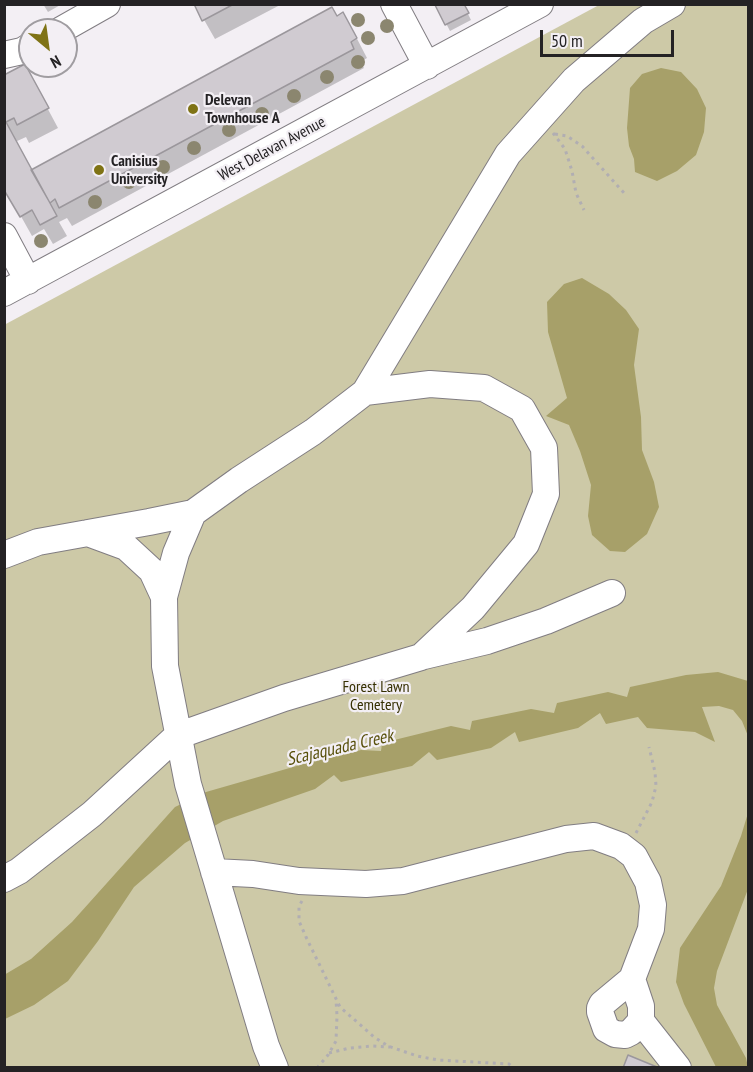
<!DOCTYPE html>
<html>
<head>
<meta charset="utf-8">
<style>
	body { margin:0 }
	#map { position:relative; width:753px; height:1072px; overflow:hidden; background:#f3eff4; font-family:"PT Sans Narrow",sans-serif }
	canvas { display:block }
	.frame { position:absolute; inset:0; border:6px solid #242224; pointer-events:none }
	.north { position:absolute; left:18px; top:18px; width:60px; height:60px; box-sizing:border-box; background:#f3eff4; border:2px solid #a09da1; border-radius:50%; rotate:151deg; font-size:16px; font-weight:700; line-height:24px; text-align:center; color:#242224 }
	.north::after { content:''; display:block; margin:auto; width:21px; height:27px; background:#7f7315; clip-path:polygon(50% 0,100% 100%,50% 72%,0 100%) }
	.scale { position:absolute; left:540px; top:30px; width:134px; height:27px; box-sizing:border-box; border:3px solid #242224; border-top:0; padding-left:8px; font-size:18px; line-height:21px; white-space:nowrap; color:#242224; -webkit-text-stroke:4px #f3eff4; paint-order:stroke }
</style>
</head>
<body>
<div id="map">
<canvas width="753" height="1072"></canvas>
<div class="frame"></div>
<div class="north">N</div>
<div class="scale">50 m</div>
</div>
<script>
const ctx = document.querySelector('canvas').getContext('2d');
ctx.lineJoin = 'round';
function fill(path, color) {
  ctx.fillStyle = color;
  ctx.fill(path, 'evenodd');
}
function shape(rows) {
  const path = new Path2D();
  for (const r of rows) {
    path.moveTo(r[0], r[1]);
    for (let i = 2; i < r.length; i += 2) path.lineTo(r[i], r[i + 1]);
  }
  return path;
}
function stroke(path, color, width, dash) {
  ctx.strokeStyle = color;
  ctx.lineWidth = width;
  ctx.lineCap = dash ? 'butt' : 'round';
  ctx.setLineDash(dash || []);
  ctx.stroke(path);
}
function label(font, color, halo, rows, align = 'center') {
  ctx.font = font + ' "PT Sans Narrow",sans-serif';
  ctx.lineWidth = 4.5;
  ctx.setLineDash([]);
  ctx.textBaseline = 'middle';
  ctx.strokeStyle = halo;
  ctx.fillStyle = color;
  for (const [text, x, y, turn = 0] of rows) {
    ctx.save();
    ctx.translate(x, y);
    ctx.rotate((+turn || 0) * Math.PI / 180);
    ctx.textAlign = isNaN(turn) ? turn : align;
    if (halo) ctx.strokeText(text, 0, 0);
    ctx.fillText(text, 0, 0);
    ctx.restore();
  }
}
const green = shape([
	[599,5,748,5,748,1067,5,1067,4,325]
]);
const water = shape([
	[661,68,681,72,697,89,706,108,704,132,696,155,677,171,657,181,635,172,634,159,629,146,627,128,630,88,642,74],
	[582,278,609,294,626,310,639,329,634,365,641,417,642,450,654,482,659,507,647,534,625,552,610,551,592,535,588,516,591,485,580,451,569,425,546,416,567,398,548,332,547,302,564,284],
	[718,672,748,681,748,736,742,721,733,710,719,706,702,707,715,742,695,732,647,728,638,717,606,724,600,713,578,728,519,742,515,732,491,748,437,760,429,752,412,766,341,782,334,775,315,789,223,821,185,843,134,887,98,941,68,981,34,1005,5,1019,4,975,31,959,72,922,175,807,206,792,307,763,361,750,381,751,382,743,451,726,470,730,472,721,531,709,554,713,557,703,608,692,627,697,630,687,686,675],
	[748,813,748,889,717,971,714,988,717,1005,746,1058,748,1067,716,1067,684,1004,676,982,680,948,721,886,741,836]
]);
const shadow = shape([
	[43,4,62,4,48,12],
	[195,4,282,4,215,39],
	[436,4,463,4,471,20,450,31],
	[336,18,354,33,367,58,360,62,364,68,72,226,67,218,59,222,67,236,53,244,44,229,32,236,4,186,4,77,35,85,58,128,29,143,26,137,15,142,31,171]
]);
const building = shape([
	[194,4,234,4,202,21,194,4],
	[436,4,464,4,469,13,445,25,435,5,436,4],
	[332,7,337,16,343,12,357,38,351,42,354,49,59,208,55,199,50,203,31,170,332,7],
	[25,64,49,108,17,125,14,118,6,122,57,216,40,225,32,210,20,217,4,190,4,75,25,64],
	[628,1055,657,1067,657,1068,623,1068,628,1055]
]);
const path = shape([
	[553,133,565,149,572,171,576,193,584,210],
	[555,134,567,136,582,146,624,193],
	[636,833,652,802,656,786,655,772,649,747],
	[302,901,299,906,299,921,306,937,340,1007,374,1037,388,1046,417,1056,438,1060,509,1064,514,1068],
	[329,1053,350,1048,373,1046,390,1047],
	[317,1068,328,1055,336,1041,337,1016,336,1000]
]);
const minor = shape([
	[394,4,427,66],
	[61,30,107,4],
	[4,55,22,51,30,46],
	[4,236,28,281],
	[4,293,540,4],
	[193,513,176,553,164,597,165,666,188,784,266,1046,275,1068],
	[88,533,126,547,152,571,164,597],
	[4,555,38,542,149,522,193,513,239,480,313,432,365,392,508,154,574,80,643,21,672,4],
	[424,656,487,641,546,621,612,593],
	[214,872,253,874,299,881,366,884,403,881,566,839,594,836,621,846,634,856,648,882,653,905,651,929,632,979,602,1004,600,1008,600,1012,606,1029,615,1034,625,1035,631,1032,641,1021,641,1006,632,979],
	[4,879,19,871,92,814,177,736,284,698,421,657,473,608,526,544,546,494,544,448,522,409,484,388,430,384,365,392],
	[641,1021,678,1068]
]);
const trees = [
	[358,20],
	[387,26],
	[368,38],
	[358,62],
	[327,77],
	[294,96],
	[262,114],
	[229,130],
	[194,148],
	[163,167],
	[129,182],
	[95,202],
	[41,241]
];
const markers = [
	[193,109,6,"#7f7315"],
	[99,170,6,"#7f7315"]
];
const poiNames = [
	["Delevan",205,100],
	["Townhouse A",205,118],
	["Canisius",111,161],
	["University",111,179]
];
const streetNames = [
	["West Delavan Avenue",272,149,-28]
];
const parkNames = [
	["Forest Lawn",376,687],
	["Cemetery",376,705]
];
const waterNames = [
	["Scajaquada Creek",340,748,-13]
];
fill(green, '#cdc9a7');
fill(water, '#a7a069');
fill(shadow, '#0003');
fill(building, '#d0cbd1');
stroke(building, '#9b979c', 1.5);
stroke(minor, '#817d82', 28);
stroke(path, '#b1aeb2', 3, [3, 4.5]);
stroke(minor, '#fff', 26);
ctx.fillStyle = '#8b866f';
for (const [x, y] of trees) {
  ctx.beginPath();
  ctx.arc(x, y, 7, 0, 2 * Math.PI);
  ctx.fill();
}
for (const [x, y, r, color] of markers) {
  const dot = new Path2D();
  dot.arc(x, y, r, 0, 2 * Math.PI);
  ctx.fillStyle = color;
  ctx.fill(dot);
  stroke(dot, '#f3eff4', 2);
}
label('bold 16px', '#242224', '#f3eff4', poiNames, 'left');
label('16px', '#242224', '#f3eff4', streetNames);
label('16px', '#363002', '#f3eff4', parkNames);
label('italic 18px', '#58500b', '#f3eff4', waterNames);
</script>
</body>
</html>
